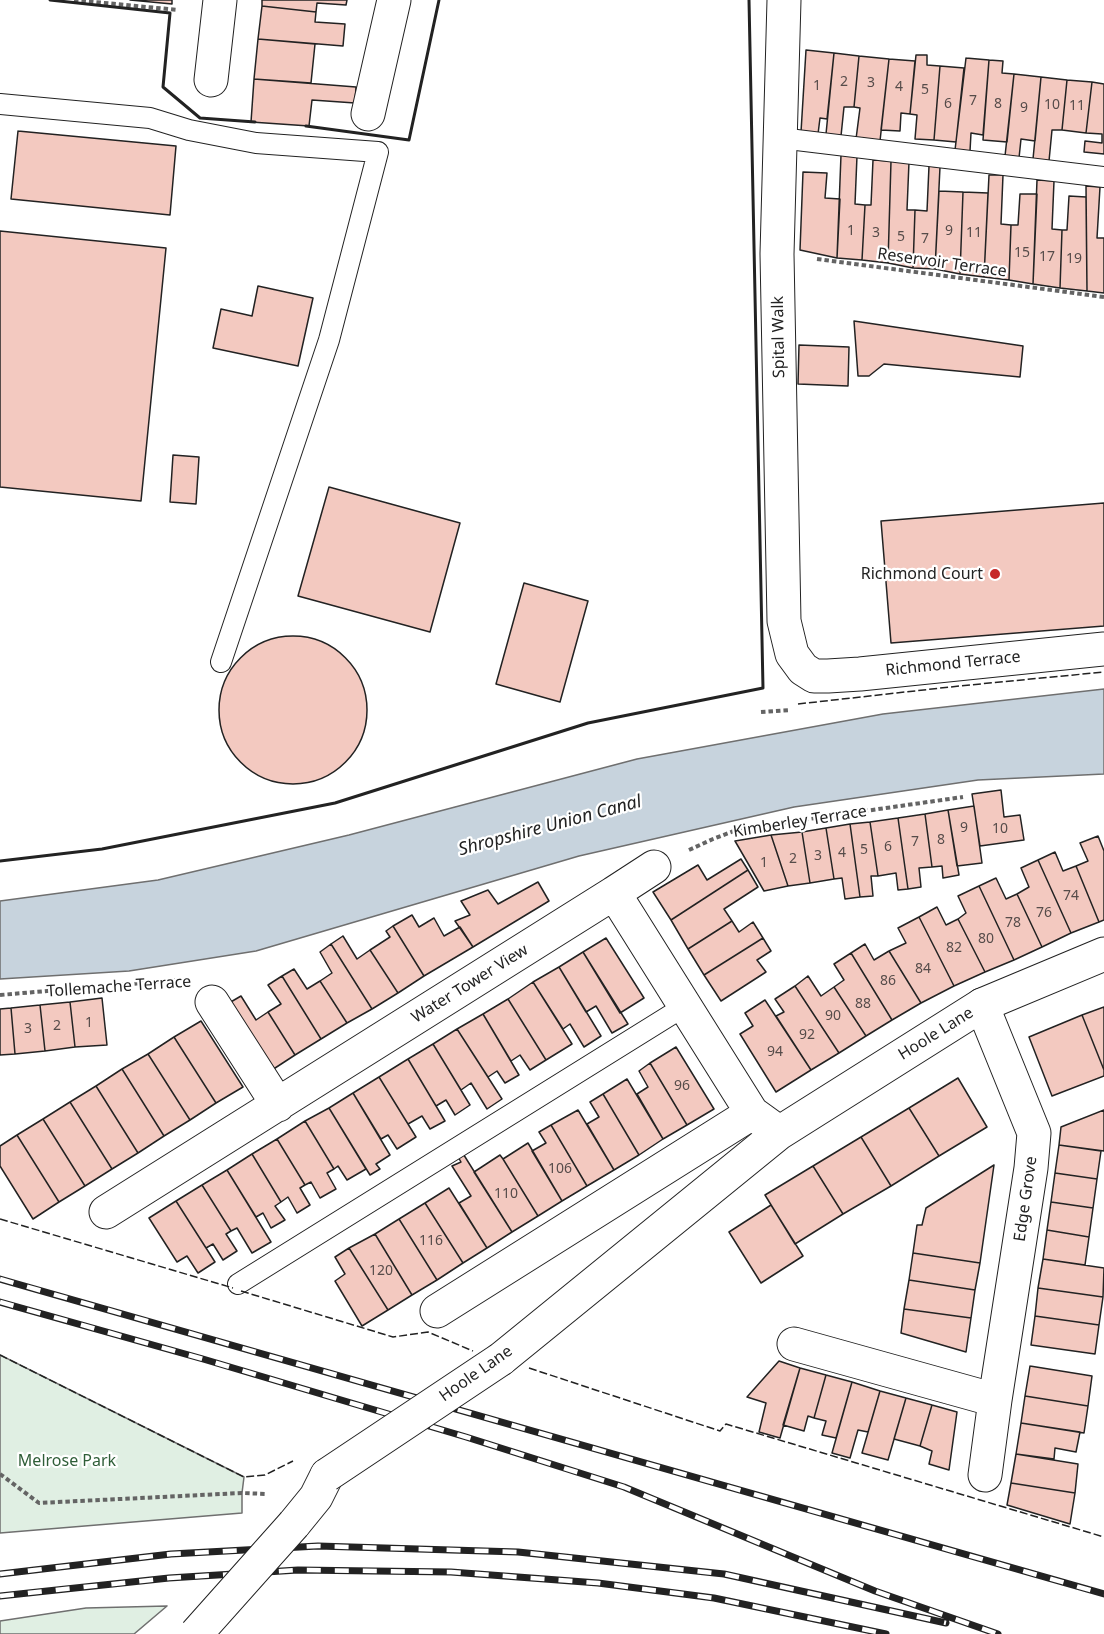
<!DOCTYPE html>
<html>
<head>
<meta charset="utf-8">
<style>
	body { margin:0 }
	canvas { display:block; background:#fff }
</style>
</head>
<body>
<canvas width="1104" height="1634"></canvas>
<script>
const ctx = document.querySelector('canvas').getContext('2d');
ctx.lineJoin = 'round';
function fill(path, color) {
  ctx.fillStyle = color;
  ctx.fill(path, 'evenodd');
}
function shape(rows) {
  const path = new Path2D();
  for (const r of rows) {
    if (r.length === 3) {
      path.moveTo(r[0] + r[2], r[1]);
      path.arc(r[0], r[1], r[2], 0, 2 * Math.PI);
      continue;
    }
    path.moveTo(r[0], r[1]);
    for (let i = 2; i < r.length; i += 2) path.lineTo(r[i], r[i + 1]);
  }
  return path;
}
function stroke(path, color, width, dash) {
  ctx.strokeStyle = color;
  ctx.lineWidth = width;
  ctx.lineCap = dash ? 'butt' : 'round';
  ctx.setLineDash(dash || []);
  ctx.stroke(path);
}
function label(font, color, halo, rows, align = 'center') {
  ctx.font = font + ' "Noto Sans",sans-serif';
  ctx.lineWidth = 4.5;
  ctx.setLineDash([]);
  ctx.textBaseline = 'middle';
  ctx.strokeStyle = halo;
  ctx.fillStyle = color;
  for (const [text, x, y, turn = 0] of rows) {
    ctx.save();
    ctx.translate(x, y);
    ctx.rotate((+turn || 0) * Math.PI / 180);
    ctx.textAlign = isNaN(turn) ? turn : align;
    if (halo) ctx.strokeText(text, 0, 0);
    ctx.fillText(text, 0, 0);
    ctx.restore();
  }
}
const green = shape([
	[0,1355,244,1477,242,1493,242,1513,0,1533,0,1355],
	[167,1606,134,1634,0,1634,0,1621,86,1608,167,1606]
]);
const water = shape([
	[1104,689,1104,774,978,780,794,807,579,856,256,951,129,971,0,979,0,901,158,880,349,835,637,759,883,714,1104,689]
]);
const building = shape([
	[130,0,172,0,172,4,130,0],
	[262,0,347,0,346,5,317,3,316,12,262,6,262,0],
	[262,6,316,12,315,22,345,24,343,46,258,39,262,6],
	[258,39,315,44,311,83,254,79,258,39],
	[806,50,834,53,827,119,820,118,818,134,801,132,806,50],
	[834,53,859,56,854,107,844,107,841,136,826,134,834,53],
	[916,55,927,55,927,65,940,66,934,140,915,139,917,115,910,114,916,55],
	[859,56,889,59,880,141,856,139,860,108,854,107,859,56],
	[966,58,989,60,983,135,971,133,970,151,955,150,966,58],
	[889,59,915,61,910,114,901,113,900,131,881,130,889,59],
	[989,60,1003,61,1002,73,1014,74,1007,142,983,140,989,60],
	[940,66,964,68,956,142,934,140,940,66],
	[1014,74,1041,77,1035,141,1021,139,1019,158,1005,156,1014,74],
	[1041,77,1067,80,1062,130,1052,130,1049,161,1033,159,1041,77],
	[254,79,356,87,355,103,312,100,309,126,251,122,254,79],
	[1067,80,1092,82,1086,133,1062,130,1067,80],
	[1092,82,1104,84,1104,154,1084,152,1085,141,1102,143,1102,134,1086,133,1092,82],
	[18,131,176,146,170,215,11,199,18,131],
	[841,155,857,156,855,204,865,205,862,260,837,258,841,155],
	[873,160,891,161,888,263,862,260,865,205,871,205,873,160],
	[891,161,909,162,907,210,915,210,913,268,888,263,891,161],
	[929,166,940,167,935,269,913,268,915,210,927,211,929,166],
	[803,172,827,173,825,198,840,199,837,258,800,250,803,172],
	[989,175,1003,175,1001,224,1011,225,1009,280,984,277,989,175],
	[1037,180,1054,181,1052,229,1062,230,1060,288,1033,284,1037,180],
	[1086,186,1100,187,1097,238,1104,238,1104,293,1087,291,1086,186],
	[939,191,963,192,960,274,935,269,939,191],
	[963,192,988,193,984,277,960,274,963,192],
	[1020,194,1037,194,1033,284,1009,280,1011,225,1018,225,1020,194],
	[1069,196,1086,197,1087,291,1060,288,1062,230,1067,230,1069,196],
	[0,231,166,248,141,501,0,487,0,231],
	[258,286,313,298,298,366,213,348,221,309,252,316,258,286],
	[854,321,1023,346,1020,377,884,364,869,376,858,376,854,321],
	[799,345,849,347,848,386,798,384,799,345],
	[173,455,199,457,196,504,170,502,173,455],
	[329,487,460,523,430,632,298,596,329,487],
	[1104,503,1104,626,891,643,881,521,1104,503],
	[524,583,588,601,560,702,496,684,524,583],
	[293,710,74],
	[1001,790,1004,817,1020,815,1024,840,980,846,972,794,1001,790],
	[974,806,982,863,957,866,948,810,974,806],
	[948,810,959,875,943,878,942,866,932,867,925,814,948,810],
	[925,814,932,867,919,868,921,887,908,889,898,818,925,814],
	[898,818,908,889,898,890,896,873,878,876,870,822,898,818],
	[870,822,878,876,871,876,873,896,860,897,850,824,870,822],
	[850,824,860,897,845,899,842,878,834,879,826,828,850,824],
	[826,828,834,879,810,883,802,832,826,828],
	[802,832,810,883,788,886,771,835,802,832],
	[771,835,788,886,764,891,735,841,771,835],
	[1098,836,1104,851,1104,920,1099,922,1076,866,1088,861,1080,843,1098,836],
	[1055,852,1063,871,1076,866,1099,922,1071,933,1038,860,1055,852],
	[741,859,748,870,671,920,653,892,698,865,707,880,741,859],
	[1038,860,1071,933,1042,947,1017,894,1029,887,1021,868,1038,860],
	[748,870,758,887,724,909,732,921,688,949,671,920,748,870],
	[996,878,1006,899,1017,894,1042,947,1014,960,979,886,996,878],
	[538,882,549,901,473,947,455,921,470,915,461,901,488,890,498,904,538,882],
	[979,886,1014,960,985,972,958,919,966,913,958,896,979,886],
	[937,907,946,925,958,919,985,972,954,986,919,917,937,907],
	[412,915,419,927,434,918,444,936,460,927,473,947,424,976,393,926,412,915],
	[919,917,954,986,921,1003,889,951,906,943,898,928,919,917],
	[732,921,739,932,753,922,763,938,704,975,688,949,732,921],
	[393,926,424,976,398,993,370,950,390,937,386,931,393,926],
	[343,936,357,959,370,950,398,993,372,1009,331,944,343,936],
	[606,938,644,998,620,1013,583,952,606,938],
	[763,938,771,951,757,960,766,972,721,1001,704,975,763,938],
	[331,944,372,1009,347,1023,320,981,332,973,320,952,331,944],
	[865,944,874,960,889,951,921,1003,892,1020,851,953,865,944],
	[583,952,628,1024,612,1033,596,1006,586,1012,559,967,583,952],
	[851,953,892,1020,866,1036,834,987,844,980,834,964,851,953],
	[559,967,601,1036,584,1047,570,1024,563,1029,533,982,559,967],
	[294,969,307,989,320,981,347,1023,321,1039,282,976,294,969],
	[282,976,321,1039,295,1055,268,1012,281,1004,268,985,282,976],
	[808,976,821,996,834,987,866,1036,839,1053,795,986,808,976],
	[533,982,572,1044,546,1060,508,999,533,982],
	[795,986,839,1053,811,1070,776,1016,784,1012,775,999,795,986],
	[241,996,256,1020,268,1012,295,1055,272,1070,229,1003,241,996],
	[102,998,107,1045,75,1047,70,1002,102,998],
	[508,999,546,1060,530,1070,520,1055,511,1061,483,1014,508,999],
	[765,1000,811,1070,776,1092,740,1034,753,1026,745,1013,765,1000],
	[70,1002,75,1047,45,1051,40,1005,70,1002],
	[40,1005,45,1051,15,1054,11,1008,40,1005],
	[1104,1007,1104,1070,1082,1015,1104,1007],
	[11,1008,15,1054,0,1055,0,1009,11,1008],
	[483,1014,519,1075,505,1083,497,1071,488,1077,457,1029,483,1014],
	[1082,1015,1104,1070,1104,1076,1052,1096,1029,1037,1082,1015],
	[201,1021,243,1087,216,1103,174,1037,201,1021],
	[457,1029,502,1099,487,1109,471,1083,461,1090,433,1044,457,1029],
	[174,1037,216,1103,190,1120,148,1054,174,1037],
	[433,1044,470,1105,455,1115,446,1100,436,1106,408,1059,433,1044],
	[676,1047,714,1109,687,1125,650,1063,676,1047],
	[148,1054,190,1120,164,1136,122,1069,148,1054],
	[408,1059,445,1121,430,1129,422,1116,408,1124,379,1077,408,1059],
	[650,1063,687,1125,663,1139,637,1094,648,1087,639,1071,650,1063],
	[122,1069,164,1136,138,1153,96,1086,122,1069],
	[379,1077,416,1137,397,1149,388,1135,381,1139,353,1093,379,1077],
	[958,1078,987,1127,939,1156,909,1108,958,1078],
	[627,1079,663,1139,639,1155,603,1094,627,1079],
	[96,1086,138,1153,112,1169,70,1102,96,1086],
	[353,1093,390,1155,376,1164,380,1169,370,1175,329,1108,353,1093],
	[603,1094,639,1155,614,1170,587,1124,599,1117,590,1102,603,1094],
	[70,1102,112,1169,85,1186,43,1119,70,1102],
	[329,1108,366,1169,347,1180,338,1166,334,1169,305,1121,329,1108],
	[909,1108,939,1156,891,1186,861,1137,909,1108],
	[578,1110,614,1170,587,1186,551,1125,578,1110],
	[1104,1110,1104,1151,1059,1145,1061,1127,1104,1110],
	[43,1119,85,1186,59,1202,17,1135,43,1119],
	[305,1121,334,1169,327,1173,336,1189,320,1198,311,1182,305,1185,277,1139,305,1121],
	[551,1125,587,1186,562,1201,532,1151,546,1143,539,1132,551,1125],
	[17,1135,59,1202,33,1219,0,1166,0,1146,17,1135],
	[861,1137,891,1186,843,1214,813,1166,861,1137],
	[277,1139,305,1185,300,1188,310,1205,297,1213,288,1197,281,1202,252,1154,277,1139],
	[528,1143,562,1201,538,1216,503,1159,528,1143],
	[1059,1145,1101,1151,1097,1179,1055,1173,1059,1145],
	[462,1152,512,1232,487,1248,459,1203,471,1196,452,1166,461,1162,457,1155,462,1152],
	[252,1154,281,1202,275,1206,285,1220,271,1228,263,1213,256,1217,227,1170,252,1154],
	[500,1155,503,1159,538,1216,512,1232,474,1172,500,1155],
	[994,1165,980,1263,913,1253,917,1225,922,1225,926,1208,994,1165],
	[813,1166,843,1214,795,1244,765,1195,813,1166],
	[227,1170,271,1242,252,1253,237,1228,231,1231,202,1185,227,1170],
	[1055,1173,1097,1179,1093,1208,1051,1202,1055,1173],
	[202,1185,231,1231,226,1234,237,1251,223,1260,213,1244,206,1248,176,1201,202,1185],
	[449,1188,487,1248,463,1263,425,1203,449,1188],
	[176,1201,215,1262,198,1273,187,1256,177,1262,149,1218,176,1201],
	[1051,1202,1093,1208,1089,1237,1047,1230,1051,1202],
	[425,1203,463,1263,437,1280,399,1219,425,1203],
	[771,1205,803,1256,761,1283,729,1232,771,1205],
	[399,1219,437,1280,412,1295,375,1234,399,1219],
	[1047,1230,1089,1237,1085,1265,1043,1259,1047,1230],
	[375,1234,412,1295,388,1310,349,1248,375,1234],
	[349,1248,388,1310,362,1326,335,1281,345,1274,335,1257,349,1248],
	[913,1253,980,1263,975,1290,909,1280,913,1253],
	[1043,1259,1104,1268,1103,1297,1038,1288,1043,1259],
	[909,1280,975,1290,971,1318,904,1309,909,1280],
	[1038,1288,1103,1297,1099,1325,1035,1316,1038,1288],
	[904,1309,971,1318,966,1352,901,1333,904,1309],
	[1035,1316,1099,1325,1095,1354,1031,1345,1035,1316],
	[779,1361,800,1368,780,1438,759,1432,766,1403,747,1397,779,1361],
	[1030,1366,1092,1376,1088,1406,1025,1396,1030,1366],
	[800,1368,826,1375,814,1418,808,1416,804,1431,783,1425,800,1368],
	[826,1375,852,1382,836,1438,822,1435,826,1421,814,1418,826,1375],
	[852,1382,880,1391,868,1432,858,1430,850,1458,832,1453,852,1382],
	[880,1391,906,1398,888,1460,862,1453,880,1391],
	[1025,1396,1088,1406,1084,1433,1021,1423,1025,1396],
	[906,1398,932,1405,920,1446,894,1439,906,1398],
	[932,1405,957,1412,949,1470,929,1464,932,1451,920,1446,932,1405],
	[1021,1423,1080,1432,1076,1452,1055,1448,1054,1459,1016,1454,1021,1423],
	[1016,1454,1078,1464,1075,1493,1011,1483,1016,1454],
	[1011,1483,1075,1493,1070,1524,1007,1505,1011,1483]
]);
const path = shape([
	[74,0,178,10],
	[817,259,1104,297],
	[761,712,790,710],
	[689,850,713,839,739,829,963,797],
	[0,995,178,980],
	[0,1474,39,1503,242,1493,267,1494]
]);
const lane = shape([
	[0,104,150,118,189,130,256,143,378,152,329,340,221,662],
	[780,138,1104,177],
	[238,1284,685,1006]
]);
const street = shape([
	[784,0,777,254,784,621,792,654,803,669,814,676,828,676,860,674,1104,649],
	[211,80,220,0],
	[368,114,394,0],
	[614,893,654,867],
	[212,1002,278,1105],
	[106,1212,614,893,752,1113],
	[437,1311,752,1113,770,1126],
	[794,1344,995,1400,1031,1168,1034,1133,982,1005],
	[985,1475,995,1400]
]);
const secondary = shape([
	[501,1359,779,1133,982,1005,1104,954],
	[294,1524,316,1497,327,1475]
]);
const rail = shape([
	[0,1279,1104,1594],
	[0,1302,203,1359,466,1437,624,1487,875,1591,998,1634],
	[0,1574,171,1554,318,1546,518,1552,724,1574,946,1623],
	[0,1596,169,1578,298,1570,451,1572,598,1583,714,1598,886,1634]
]);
const secondaryBridge = shape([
	[327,1475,501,1359],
	[196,1634,294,1524]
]);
const fence = shape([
	[798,704,959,686,1104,672],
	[0,1219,233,1288],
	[241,1291,393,1337,428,1332,473,1351],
	[0,1355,244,1477,265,1475,293,1461],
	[529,1368,720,1431,726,1424,1104,1537]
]);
const wall = shape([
	[50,0,170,13,163,87,200,118,255,122],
	[306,126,409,140,439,0],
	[0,861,102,849,335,803,588,723,763,688,749,0]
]);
const markers = [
	[995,574,6,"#c62828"]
];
const numberNames = [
	["2",844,82],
	["3",871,83],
	["1",817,86],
	["4",899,87],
	["5",925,90],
	["7",973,101],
	["6",948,104],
	["8",998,104],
	["10",1052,105],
	["11",1077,106],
	["9",1024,108],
	["1",851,231],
	["9",949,231],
	["3",876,233],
	["11",974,233],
	["5",901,237],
	["7",925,239],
	["15",1022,253],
	["17",1047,257],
	["19",1074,259],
	["9",964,828],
	["10",1000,829],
	["8",941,840],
	["7",915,842],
	["6",888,847],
	["5",864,850],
	["4",842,853],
	["3",818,856],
	["2",793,859],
	["1",764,863],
	["74",1071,896],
	["76",1044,913],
	["78",1013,923],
	["80",986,939],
	["82",954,948],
	["84",923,969],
	["86",888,981],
	["88",863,1004],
	["90",833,1016],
	["1",89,1023],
	["2",57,1026],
	["3",28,1029],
	["92",807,1035],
	["94",775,1052],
	["96",682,1086],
	["106",560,1169],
	["110",506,1194],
	["116",431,1241],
	["120",381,1271]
];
const streetNames = [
	["Reservoir Terrace",942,263,8],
	["Spital Walk",779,337,-91],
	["Richmond Terrace",953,664,-6],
	["Kimberley Terrace",800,822,-9],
	["Water Tower View",470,984,-32],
	["Tollemache Terrace",119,987,-4],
	["Hoole Lane",936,1034,-32],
	["Edge Grove",1026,1199,-82],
	["Hoole Lane",476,1374,-35]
];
const poiNames = [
	["Richmond Court",983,574]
];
const parkNames = [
	["Melrose Park",67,1461]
];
const waterNames = [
	["Shropshire Union Canal",550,826,-15]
];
fill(green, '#e0efe3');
stroke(green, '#6f6f6f', 1.5);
fill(water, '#c7d3dd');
stroke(water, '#6f6f6f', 1.5);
fill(building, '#f3c9c0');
stroke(building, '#222', 1.5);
stroke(lane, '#222', 22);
stroke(street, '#222', 35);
stroke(secondary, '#222', 35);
stroke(path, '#646464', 4, [4.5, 3]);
stroke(lane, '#fff', 20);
stroke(street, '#fff', 33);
stroke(secondary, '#fff', 33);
stroke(rail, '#222', 7);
stroke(rail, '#fff', 4.5, [14]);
stroke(secondaryBridge, '#222', 35, []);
stroke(secondaryBridge, '#fff', 33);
stroke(fence, '#222', 1.5, [8, 3]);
stroke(wall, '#222', 3);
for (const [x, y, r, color] of markers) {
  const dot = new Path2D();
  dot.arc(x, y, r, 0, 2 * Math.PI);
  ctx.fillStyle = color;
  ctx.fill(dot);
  stroke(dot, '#fff', 2);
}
label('14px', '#564c4a', null, numberNames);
label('16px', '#222', '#fff', streetNames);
label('16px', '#222', '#fff', poiNames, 'right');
label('16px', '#2f5e38', '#fff', parkNames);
label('italic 18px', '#222', '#fff', waterNames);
</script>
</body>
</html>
